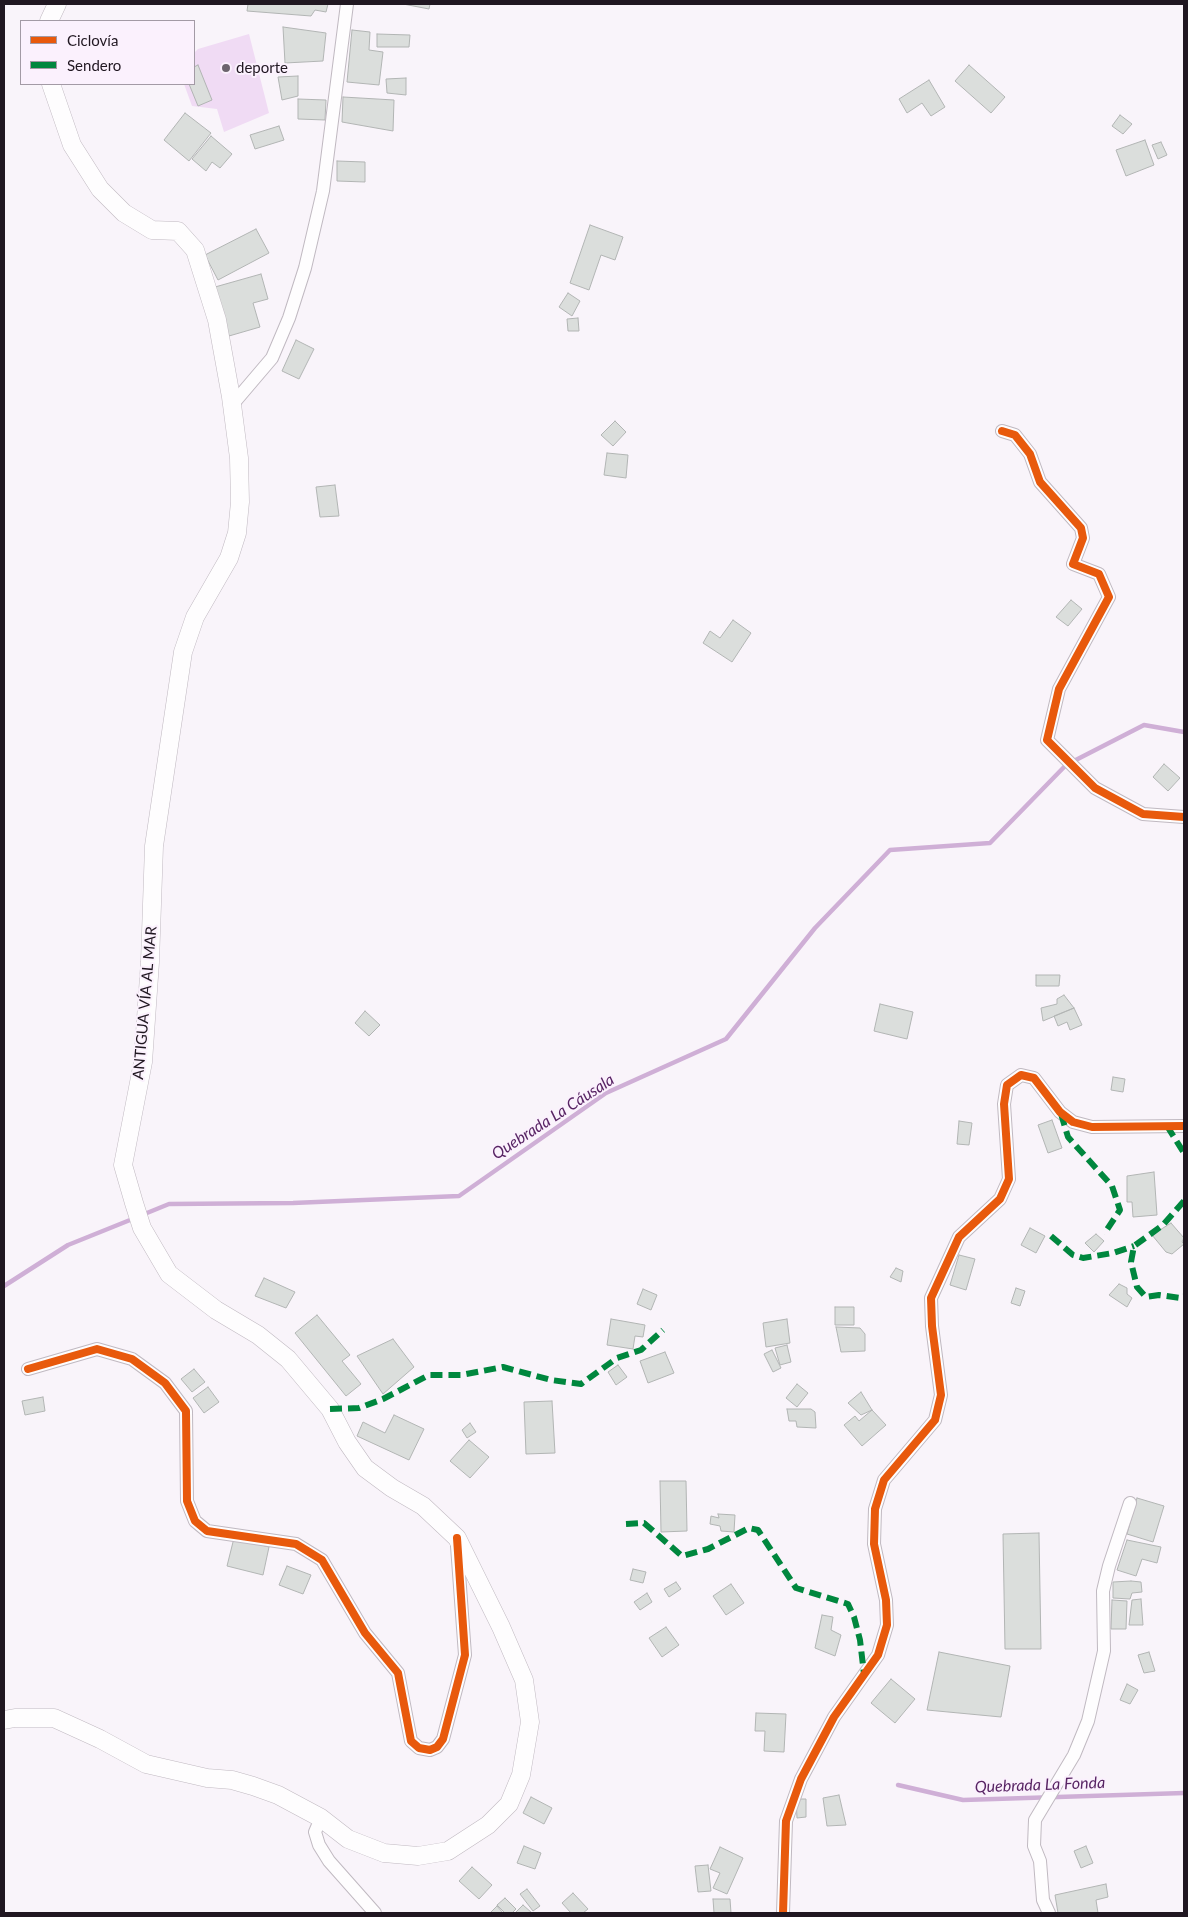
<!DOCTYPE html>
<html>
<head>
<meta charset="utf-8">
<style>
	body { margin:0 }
	#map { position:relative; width:1188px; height:1917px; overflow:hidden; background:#f9f4fa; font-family:Lato,sans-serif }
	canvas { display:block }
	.frame { position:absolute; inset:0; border:5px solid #201721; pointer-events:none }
	.legend { position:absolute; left:20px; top:20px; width:175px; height:65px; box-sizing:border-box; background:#fbf1fd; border:1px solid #a39aa5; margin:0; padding:6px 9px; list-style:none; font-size:15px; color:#201721 }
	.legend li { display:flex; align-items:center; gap:10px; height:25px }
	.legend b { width:25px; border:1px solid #a39aa5 }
</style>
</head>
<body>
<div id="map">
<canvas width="1188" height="1917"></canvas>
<div class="frame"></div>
<ul class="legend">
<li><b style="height:6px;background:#e8590c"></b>Ciclovía</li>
<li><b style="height:6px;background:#00873e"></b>Sendero</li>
</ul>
</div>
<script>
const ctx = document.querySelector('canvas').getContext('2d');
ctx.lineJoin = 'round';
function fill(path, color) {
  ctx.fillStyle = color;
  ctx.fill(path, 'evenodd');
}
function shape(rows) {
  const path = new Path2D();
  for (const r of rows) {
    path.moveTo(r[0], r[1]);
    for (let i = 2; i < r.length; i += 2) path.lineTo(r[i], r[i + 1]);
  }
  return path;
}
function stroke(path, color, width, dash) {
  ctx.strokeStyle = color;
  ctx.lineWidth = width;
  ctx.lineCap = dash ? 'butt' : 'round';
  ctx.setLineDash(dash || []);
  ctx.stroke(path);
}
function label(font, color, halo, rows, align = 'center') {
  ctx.font = font + ' Lato,sans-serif';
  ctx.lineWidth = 4;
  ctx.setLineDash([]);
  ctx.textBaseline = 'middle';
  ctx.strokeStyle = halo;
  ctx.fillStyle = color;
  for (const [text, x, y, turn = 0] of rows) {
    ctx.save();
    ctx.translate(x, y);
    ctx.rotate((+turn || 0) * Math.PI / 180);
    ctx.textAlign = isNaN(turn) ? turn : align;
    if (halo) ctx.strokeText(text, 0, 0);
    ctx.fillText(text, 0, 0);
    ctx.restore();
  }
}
const green = shape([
	[249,34,269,113,224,132,217,109,192,106,184,84,194,84,194,53,198,49]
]);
const stream = shape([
	[142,1215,169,1204,293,1203,459,1196,606,1093,726,1039,815,928,890,850,990,843,1066,765,1144,725,1184,732],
	[4,1286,68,1245,135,1218],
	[898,1785,963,1800,1184,1793]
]);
const building = shape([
	[248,4,328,4,326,12,315,10,311,16,247,11,248,4],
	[403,4,430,4,429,9,403,4],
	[283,27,326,33,323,61,285,63,283,27],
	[352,30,370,32,369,50,383,52,379,85,347,82,352,30],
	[377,34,410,35,409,47,377,47,377,34],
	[198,65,212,100,198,106,189,84,194,84,194,67,198,65],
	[969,65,1005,97,991,113,955,81,969,65],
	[298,76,298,96,282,100,278,77,298,76],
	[406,78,406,95,387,93,386,79,406,78],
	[929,80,945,107,931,116,922,103,907,113,899,99,929,80],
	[343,97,394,100,393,131,342,122,343,97],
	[298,99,326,100,325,120,298,119,298,99],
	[185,113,211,133,189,161,164,140,185,113],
	[1120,115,1132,124,1123,134,1112,126,1120,115],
	[279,126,284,140,255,149,250,135,279,126],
	[211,136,232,154,220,168,212,162,206,171,192,159,211,136],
	[1145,140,1154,165,1126,176,1116,150,1145,140],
	[1161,142,1167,155,1158,159,1152,145,1161,142],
	[337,161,365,162,365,182,337,181,337,161],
	[590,225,623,237,615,260,601,255,589,290,570,283,590,225],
	[256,229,269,253,218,280,205,255,256,229],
	[261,274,268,299,253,303,260,327,229,336,215,287,261,274],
	[568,293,580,301,572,316,559,307,568,293],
	[578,318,579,331,568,331,567,319,578,318],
	[296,340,314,349,299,379,282,371,296,340],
	[615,421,626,432,613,446,601,435,615,421],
	[607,453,628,455,626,478,604,475,607,453],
	[335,485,339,516,320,517,316,487,335,485],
	[1071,600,1082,609,1068,626,1056,617,1071,600],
	[733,620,751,633,732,662,703,643,710,631,720,638,733,620],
	[1164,764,1180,778,1168,791,1153,777,1164,764],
	[1036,975,1060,975,1059,986,1036,986,1036,975],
	[1064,995,1074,1008,1043,1021,1041,1008,1057,1004,1057,999,1064,995],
	[880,1004,913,1012,907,1039,874,1031,880,1004],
	[1074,1008,1082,1025,1070,1030,1067,1022,1058,1026,1054,1016,1074,1008],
	[365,1011,380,1025,369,1036,355,1023,365,1011],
	[1113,1077,1125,1079,1123,1092,1111,1090,1113,1077],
	[1052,1120,1062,1148,1048,1153,1038,1125,1052,1120],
	[959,1121,972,1123,969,1145,957,1144,959,1121],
	[1154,1172,1157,1215,1133,1217,1132,1202,1127,1202,1127,1176,1154,1172],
	[1171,1223,1184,1238,1182,1242,1184,1244,1172,1254,1166,1252,1152,1235,1171,1223],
	[1030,1228,1045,1236,1036,1253,1021,1245,1030,1228],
	[1096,1234,1104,1241,1094,1252,1085,1243,1096,1234],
	[959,1255,975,1259,966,1290,950,1285,959,1255],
	[896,1268,903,1271,901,1282,890,1277,896,1268],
	[264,1278,295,1292,286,1308,255,1296,264,1278],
	[1119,1284,1127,1288,1127,1294,1132,1298,1127,1307,1109,1295,1119,1284],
	[1016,1288,1025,1291,1020,1306,1011,1303,1016,1288],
	[643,1289,657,1295,651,1310,637,1304,643,1289],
	[835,1307,854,1307,854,1325,835,1325,835,1307],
	[317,1315,350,1355,342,1361,361,1384,346,1396,295,1333,317,1315],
	[611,1319,645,1325,643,1337,635,1336,633,1349,607,1345,611,1319],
	[787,1319,790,1343,766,1347,763,1323,787,1319],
	[836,1327,860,1328,865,1334,865,1351,841,1352,836,1327],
	[393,1339,414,1367,383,1394,357,1356,393,1339],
	[787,1345,791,1362,780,1365,775,1348,787,1345],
	[772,1350,781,1368,773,1372,764,1354,772,1350],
	[665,1352,674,1373,648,1383,640,1361,665,1352],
	[618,1365,627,1377,616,1385,608,1372,618,1365],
	[194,1369,205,1382,192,1392,181,1379,194,1369],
	[797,1384,808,1393,797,1407,786,1398,797,1384],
	[208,1387,219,1402,204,1413,193,1398,208,1387],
	[861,1392,872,1410,861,1415,848,1403,861,1392],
	[43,1397,45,1411,25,1415,22,1401,43,1397],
	[552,1401,555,1453,526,1454,524,1402,552,1401],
	[787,1409,811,1409,815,1412,816,1428,797,1427,796,1421,789,1421,787,1409],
	[872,1410,886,1425,862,1446,844,1425,855,1416,859,1421,872,1410],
	[394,1415,424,1429,409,1460,357,1436,363,1422,385,1433,394,1415],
	[470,1423,476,1432,467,1438,462,1430,470,1423],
	[469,1440,489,1457,470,1478,450,1461,469,1440],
	[660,1481,686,1481,687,1531,661,1532,660,1481],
	[1137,1498,1164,1506,1153,1542,1127,1534,1137,1498],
	[718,1514,735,1515,734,1532,721,1531,720,1526,710,1524,711,1516,719,1518,718,1514],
	[1039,1533,1041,1649,1005,1649,1003,1534,1039,1533],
	[234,1538,269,1547,263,1575,227,1566,234,1538],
	[1127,1540,1161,1547,1157,1563,1142,1559,1136,1576,1117,1570,1127,1540],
	[287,1566,311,1575,303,1594,279,1585,287,1566],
	[633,1569,646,1572,643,1583,630,1580,633,1569],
	[1131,1581,1141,1582,1142,1592,1132,1593,1130,1599,1113,1598,1113,1582,1131,1581],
	[676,1582,681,1589,669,1597,664,1589,676,1582],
	[731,1584,744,1603,726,1615,713,1596,731,1584],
	[647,1593,652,1602,640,1610,634,1602,647,1593],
	[1141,1599,1143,1625,1129,1625,1132,1600,1141,1599],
	[1112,1600,1127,1601,1126,1629,1111,1629,1112,1600],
	[822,1615,833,1617,831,1630,841,1635,835,1656,815,1648,822,1615],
	[666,1627,679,1645,662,1657,649,1638,666,1627],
	[939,1652,1010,1666,1001,1717,927,1710,939,1652],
	[1149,1652,1155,1671,1144,1673,1138,1655,1149,1652],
	[891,1679,915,1699,895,1723,871,1703,891,1679],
	[1127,1684,1138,1690,1130,1704,1120,1700,1127,1684],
	[756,1713,786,1714,784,1752,764,1751,765,1731,755,1731,756,1713],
	[839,1795,846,1825,827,1826,823,1798,839,1795],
	[531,1797,552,1808,544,1824,523,1813,531,1797],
	[796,1799,806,1799,806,1817,797,1818,796,1799],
	[524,1846,541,1853,535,1869,517,1863,524,1846],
	[1086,1846,1093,1863,1081,1868,1074,1851,1086,1846],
	[720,1847,743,1858,727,1894,713,1888,720,1873,710,1869,720,1847],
	[708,1865,711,1891,698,1892,695,1866,708,1865],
	[472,1867,492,1885,479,1899,459,1881,472,1867],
	[1106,1884,1108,1897,1096,1900,1098,1913,1058,1913,1055,1895,1106,1884],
	[527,1889,540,1906,533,1911,520,1894,527,1889],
	[573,1893,588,1909,583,1913,571,1913,562,1903,573,1893],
	[505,1898,516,1909,512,1913,505,1913,497,1905,505,1898],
	[713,1899,730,1899,731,1913,714,1913,713,1899],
	[523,1905,532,1913,515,1913,523,1905],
	[497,1906,503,1913,493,1913,491,1912,497,1906]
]);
const minor = shape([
	[232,405,272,358,289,318,305,268,323,191,347,4],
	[1002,431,1015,435,1030,454,1040,482,1081,528,1083,538,1073,564,1099,574,1109,597,1059,689,1047,740,1095,788,1143,814,1184,817],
	[28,1369,97,1349,132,1359,165,1383,186,1411,187,1501,195,1521,207,1531,296,1544,322,1560,365,1633,398,1673,411,1741,419,1748,430,1750,437,1747,443,1739,465,1655,457,1546],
	[321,1818,315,1832,319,1845,329,1861,375,1913],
	[783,1913,786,1821,801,1779,834,1717,878,1655,887,1625,886,1600,874,1544,875,1509,884,1480,935,1420,941,1395,932,1326,931,1298,959,1237,1000,1199,1009,1179,1004,1104,1007,1085,1021,1075,1034,1078,1060,1112,1073,1122,1092,1127,1184,1126],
	[1049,1913,1043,1900,1040,1861,1034,1846,1035,1820,1074,1755,1088,1721,1104,1651,1103,1591,1109,1566,1130,1503]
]);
const secondary = shape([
	[49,21,57,4],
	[4,1720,15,1718,54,1718,100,1739,146,1764,207,1778,232,1780,253,1786,278,1795,321,1818,348,1839,384,1853,418,1856,448,1851,488,1825,509,1804,521,1775,530,1722,524,1680,501,1627,457,1538,423,1506,392,1488,365,1468,347,1442,330,1409,288,1359,258,1335,216,1310,169,1274,142,1228,134,1203,123,1165,143,1062,150,962,154,846,183,652,195,617,229,558,237,533,240,502,239,458,231,397,217,320,195,250,178,231,152,230,124,213,100,189,72,145,51,84]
]);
const quiet = shape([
	[1061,1114,1068,1137,1112,1186,1120,1210,1104,1234],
	[1167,1126,1184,1153],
	[1184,1201,1163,1225,1134,1246,1131,1262,1137,1287,1146,1297,1159,1295,1181,1298,1184,1296],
	[1051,1236,1073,1255,1083,1258,1113,1253,1134,1246],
	[330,1409,359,1408,383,1399,429,1375,461,1375,503,1367,551,1380,581,1384,617,1358,641,1350,663,1330],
	[626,1524,644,1523,682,1556,708,1549,749,1528,758,1530,796,1588,848,1604,854,1617,860,1640,864,1674]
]);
const cycleway = shape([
	[1002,431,1015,435,1030,454,1040,482,1081,528,1083,538,1073,564,1099,574,1109,597,1059,689,1047,740,1095,788,1143,814,1184,817],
	[28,1369,97,1349,132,1359,165,1383,186,1411,187,1501,195,1521,207,1531,296,1544,322,1560,365,1633,398,1673,411,1741,419,1748,430,1750,437,1747,443,1739,465,1655,457,1538],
	[783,1913,786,1821,801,1779,834,1717,878,1655,887,1625,886,1600,874,1544,875,1509,884,1480,935,1420,941,1395,932,1326,931,1298,959,1237,1000,1199,1009,1179,1004,1104,1007,1085,1021,1075,1034,1078,1060,1112,1073,1122,1092,1127,1184,1126]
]);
const markers = [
	[226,68,5,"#6c646d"]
];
const poiNames = [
	["deporte",236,68]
];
const streetNames = [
	["ANTIGUA VÍA AL MAR",145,1003,-85]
];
const waterNames = [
	["Quebrada La Cáusala",553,1117,-33],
	["Quebrada La Fonda",1040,1785,-2]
];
fill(green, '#f0dbf4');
stroke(stream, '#cfafd6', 4.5);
fill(building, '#dbdedc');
stroke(building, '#b2b5b4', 1);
stroke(minor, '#c0b9c1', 14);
stroke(secondary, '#c0b9c1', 19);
stroke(minor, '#fefdfe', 12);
stroke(secondary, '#fefdfe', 18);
stroke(quiet, '#00873e', 6, [12, 6]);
stroke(cycleway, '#e8590c', 8);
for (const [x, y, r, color] of markers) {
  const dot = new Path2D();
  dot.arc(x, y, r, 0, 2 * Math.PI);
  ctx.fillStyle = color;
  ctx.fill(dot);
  stroke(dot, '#fbf1fd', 2);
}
label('15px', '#201721', '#fbf1fd', poiNames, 'left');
label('15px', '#201721', '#fbf1fd', streetNames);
label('italic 16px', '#582464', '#fbf1fd', waterNames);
</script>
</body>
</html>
